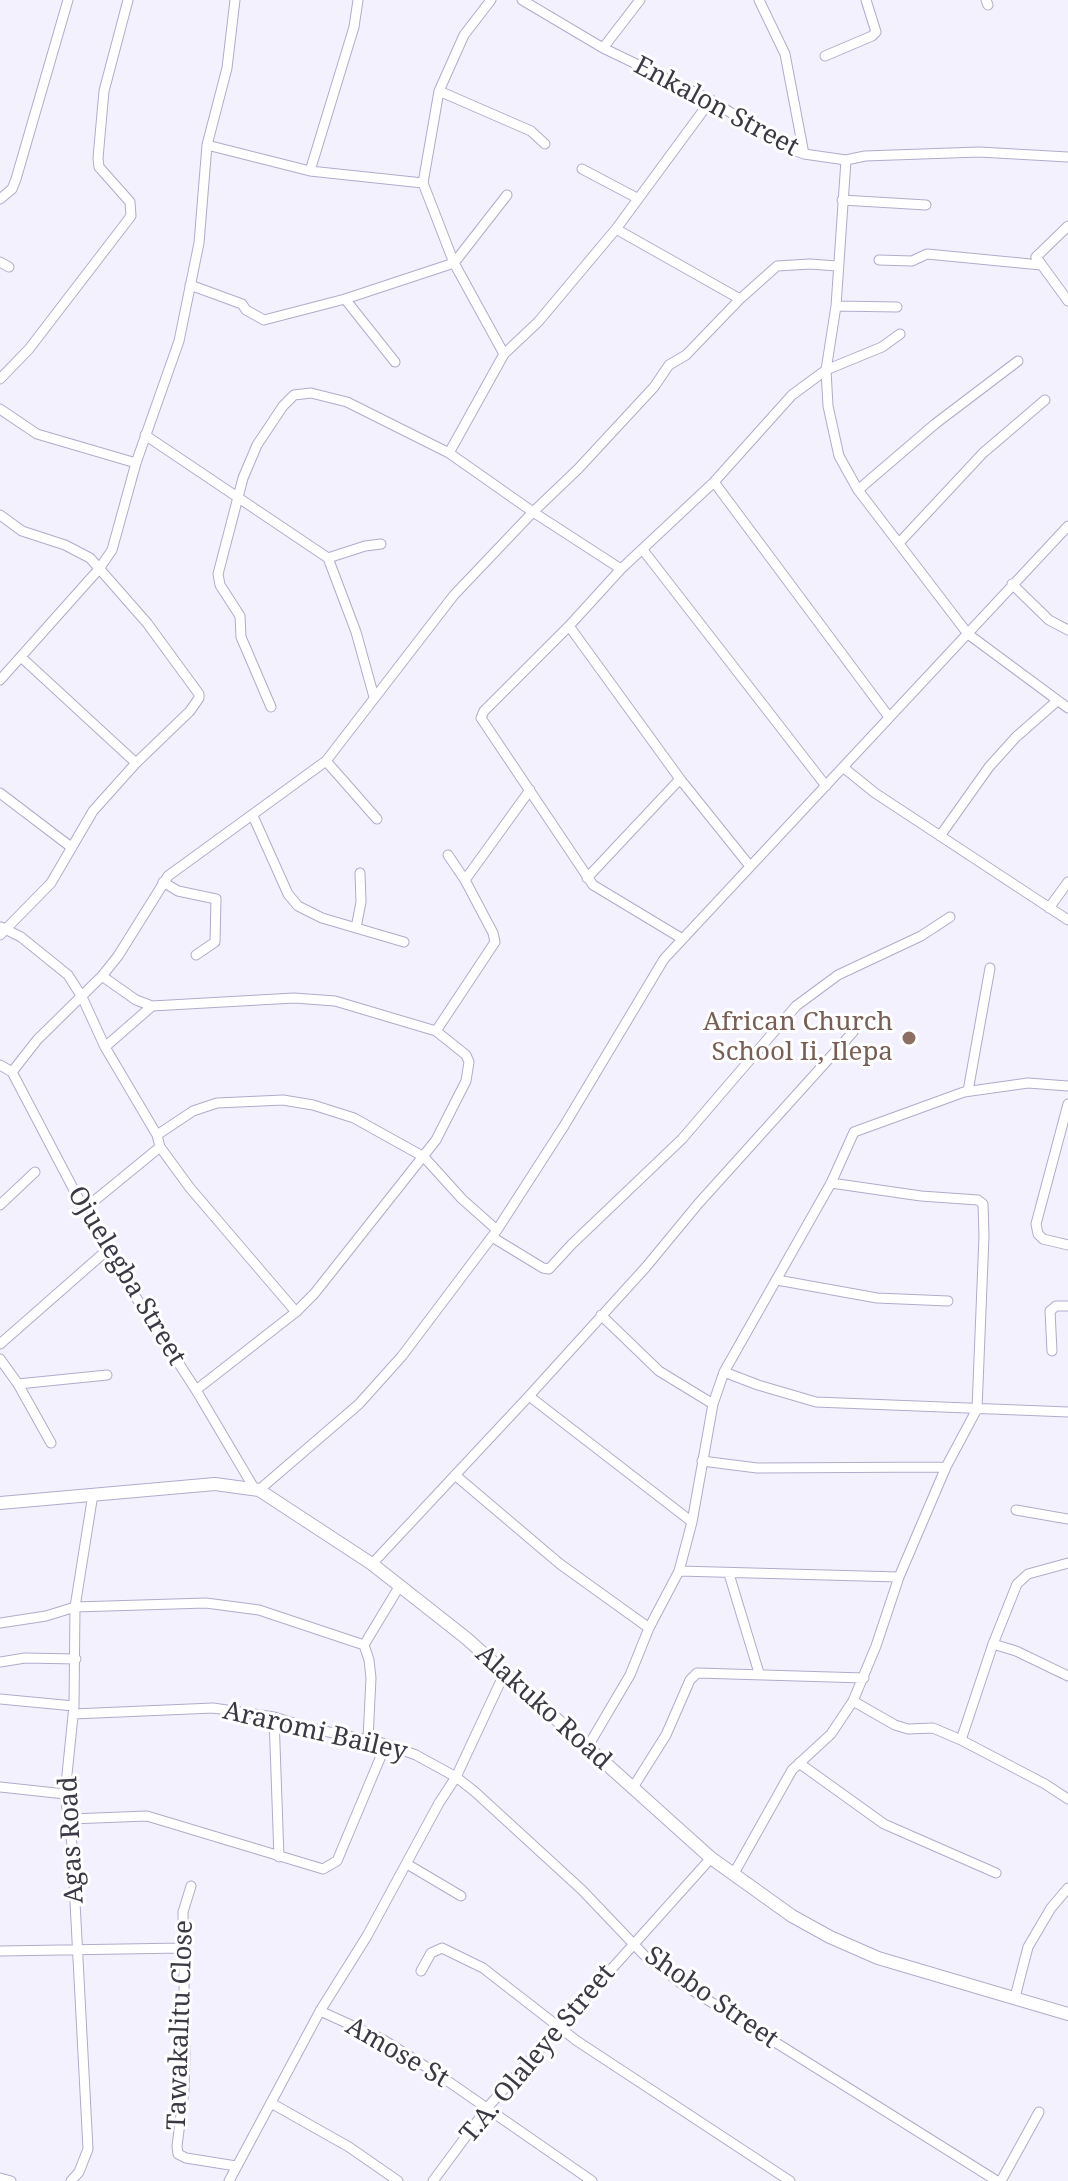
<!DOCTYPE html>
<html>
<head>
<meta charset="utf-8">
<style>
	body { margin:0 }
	canvas { display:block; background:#f4f1ff }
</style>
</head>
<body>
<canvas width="1068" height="2181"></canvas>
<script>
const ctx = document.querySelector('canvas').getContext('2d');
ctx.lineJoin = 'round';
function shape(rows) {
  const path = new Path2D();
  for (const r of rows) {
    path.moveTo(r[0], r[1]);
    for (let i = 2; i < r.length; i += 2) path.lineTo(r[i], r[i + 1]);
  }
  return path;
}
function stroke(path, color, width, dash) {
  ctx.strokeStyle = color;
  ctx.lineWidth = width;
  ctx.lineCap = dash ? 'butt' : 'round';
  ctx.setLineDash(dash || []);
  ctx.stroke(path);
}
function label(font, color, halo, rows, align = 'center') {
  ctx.font = font + ' "Noto Serif",serif';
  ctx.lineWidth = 6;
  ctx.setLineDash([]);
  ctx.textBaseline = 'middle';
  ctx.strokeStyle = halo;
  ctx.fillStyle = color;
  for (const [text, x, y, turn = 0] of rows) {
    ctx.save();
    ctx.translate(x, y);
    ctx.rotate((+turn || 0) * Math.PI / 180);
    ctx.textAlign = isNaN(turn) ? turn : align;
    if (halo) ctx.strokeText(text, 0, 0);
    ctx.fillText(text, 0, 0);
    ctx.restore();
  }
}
const street = shape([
	[491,0,464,35,439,91,423,183,454,263,504,354],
	[522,0,603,48,711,100,781,145,804,154,846,160,865,156,979,152,1068,157],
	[759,0,785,54,804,154],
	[986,0,988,5],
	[603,48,640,0],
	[825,56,872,36,876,32,866,0],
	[439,91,531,131,545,144],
	[207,145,310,171,423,183],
	[846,160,836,306,826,370,828,406,839,456,858,490,968,634,1068,708],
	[582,169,637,198],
	[310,171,354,27,358,0],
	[0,199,12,189,16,179,68,0],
	[842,200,926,205],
	[1068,226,1036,257,1068,301],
	[616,229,740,299],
	[879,260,912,261,927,254,1041,265],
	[0,262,9,267],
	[190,285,242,304,246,310,264,320,345,299,454,263,507,195],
	[345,299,395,362],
	[836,306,897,307],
	[0,379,29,349,131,216,130,202,99,167,98,158,104,91,128,0],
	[0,409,37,434,136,463],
	[145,435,328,558,356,632,374,697],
	[449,453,504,354,538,322,616,229,711,100],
	[714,482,889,717],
	[858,490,935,424,1018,361],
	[0,515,22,531,65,545,90,558,147,623,199,694,199,698,190,711,136,763,93,811,51,883,0,935],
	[899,543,983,453,1045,400],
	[643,550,826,786],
	[328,558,365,546,381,544],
	[1012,584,1049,620,1068,630],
	[569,626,680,779,749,865],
	[21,657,136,763],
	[0,680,99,569,112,550,136,463,179,341,199,243,207,145,227,68,235,0],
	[271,707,241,637,240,616,220,585,218,574,243,478,257,445,283,406,294,395,311,393,347,402,449,453,533,512,621,569],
	[326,761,377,819],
	[844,768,875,793,1068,920],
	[0,793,71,847],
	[253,816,288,894,298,906,322,918,404,942],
	[940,836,989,767,1016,737,1057,701],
	[587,878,680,779],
	[465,880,530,790],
	[163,882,178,891,216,899,215,942,196,955],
	[1049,908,1068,882],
	[1,927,21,937,68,975,82,997,105,1047,157,1135,160,1147,190,1188,296,1312],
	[356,928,361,902,360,873],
	[681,938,593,885,481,718,484,711,569,626,621,569,714,482,792,395,826,370,882,347,900,334],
	[102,976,136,1000,152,1006,294,998,335,1001,436,1031,466,1055,469,1062,466,1081,436,1140,314,1294,296,1312,196,1390],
	[436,1031,495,942,493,933,465,880,448,855],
	[105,1047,152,1006],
	[0,1065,12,1072,106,1251,196,1390,254,1488],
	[12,1072,37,1040,102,976,118,956,168,876,326,761,454,595,533,512,578,469,654,387,669,365,686,355,740,299,777,266,810,264,837,266],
	[968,1091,990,968],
	[1068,1104,1036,1224,1038,1234,1043,1239,1068,1245],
	[157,1135,193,1111,217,1103,283,1100,313,1105,354,1118,424,1157,462,1199,497,1230],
	[0,1205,35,1172],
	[83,1210,160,1147],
	[492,1237,543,1268,549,1269,572,1244,682,1139,796,1006,838,975,921,936,950,917],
	[777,1280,877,1298,948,1301],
	[601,1315,659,1371,713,1404],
	[0,1344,106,1251],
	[1052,1351,1050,1311,1056,1306,1068,1306],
	[0,1359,18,1384,51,1443],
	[724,1372,758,1385,816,1402,1068,1412],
	[18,1384,107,1375],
	[529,1396,692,1522],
	[702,1461,757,1468,946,1467],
	[455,1475,560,1564,649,1628],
	[259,1490,359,1404,402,1356,497,1230,564,1126,664,959,1068,526],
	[1016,1510,1068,1519],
	[372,1564,529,1396,646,1267,698,1204,853,1032],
	[679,1571,899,1577],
	[729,1574,759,1673],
	[0,1623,46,1616,75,1607,206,1603,259,1610,364,1645,369,1660,371,1678,368,1739],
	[993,1644,1016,1651,1068,1676],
	[364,1645,399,1587],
	[0,1662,25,1658,76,1659],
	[0,1699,74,1706],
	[853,1701,895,1725,908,1729,933,1728,961,1740,1045,1784,1068,1799],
	[73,1714,213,1708,274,1717,310,1728,386,1744,416,1755,456,1777,474,1791,582,1890,644,1955,679,1982,997,2181],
	[274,1717,279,1857],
	[961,1740,993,1644,1017,1584,1028,1574,1068,1563],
	[587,1748,630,1675,649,1628,679,1571,692,1522,713,1404,724,1372,831,1183,854,1132,964,1092,1028,1083,1068,1086],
	[799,1763,884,1824,996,1873],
	[0,1787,65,1794],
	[632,1789,666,1735,690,1680,697,1673,864,1678],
	[70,1819,147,1816,323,1869,337,1861,386,1744],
	[407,1864,461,1896],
	[733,1875,792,1770,831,1734,853,1701,876,1646,899,1577,946,1467,977,1409,984,1236,983,1204,978,1200,921,1196,831,1183],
	[191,1886,183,1912,185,2053,184,2091,177,2146,178,2154,186,2158,236,2166],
	[0,1951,183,1948],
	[421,1971,431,1953,442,1948,483,1968,577,2041,790,2181],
	[1015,1997,1028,1947,1051,1908,1068,1888],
	[320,2011,382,2039,439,2075,592,2181],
	[271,2103,349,2147,398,2181],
	[0,2178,11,2181],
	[71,2181,79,2172,88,2149,72,1845,65,1794,74,1706,75,1607,93,1494],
	[229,2181,320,2011,367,1936,439,1803,456,1777,505,1672],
	[433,2181,487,2108,711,1858],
	[1001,2181,1039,2112]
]);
const secondary = shape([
	[0,1503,215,1484,259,1490,372,1564,466,1638,711,1858,792,1916,830,1937,878,1958,1068,2014]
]);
const markers = [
	[909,1038,8,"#8d6e63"]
];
const streetNames = [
	["Enkalon Street",716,107,28],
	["Ojuelegba Street",126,1276,59],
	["Alakuko Road",543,1708,42],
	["Araromi Bailey",315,1732,13],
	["Agas Road",72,1840,-93],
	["Shobo Street",711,1998,35],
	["Tawakalitu Close",181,2025,-88],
	["Amose St",397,2053,30],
	["T.A. Olaleye Street",538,2054,-50]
];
const educationNames = [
	["African Church",893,1023],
	["School Ii, Ilepa",893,1053]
];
stroke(street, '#b3aacb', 11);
stroke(secondary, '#b3aacb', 14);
stroke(street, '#fff', 9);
stroke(secondary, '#fff', 12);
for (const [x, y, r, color] of markers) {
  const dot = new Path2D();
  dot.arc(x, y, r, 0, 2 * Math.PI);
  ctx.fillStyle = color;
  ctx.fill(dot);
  stroke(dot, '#fff', 3);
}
label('26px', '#3c3846', '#fff', streetNames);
label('26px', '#785e54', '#fff', educationNames, 'right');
</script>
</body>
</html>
